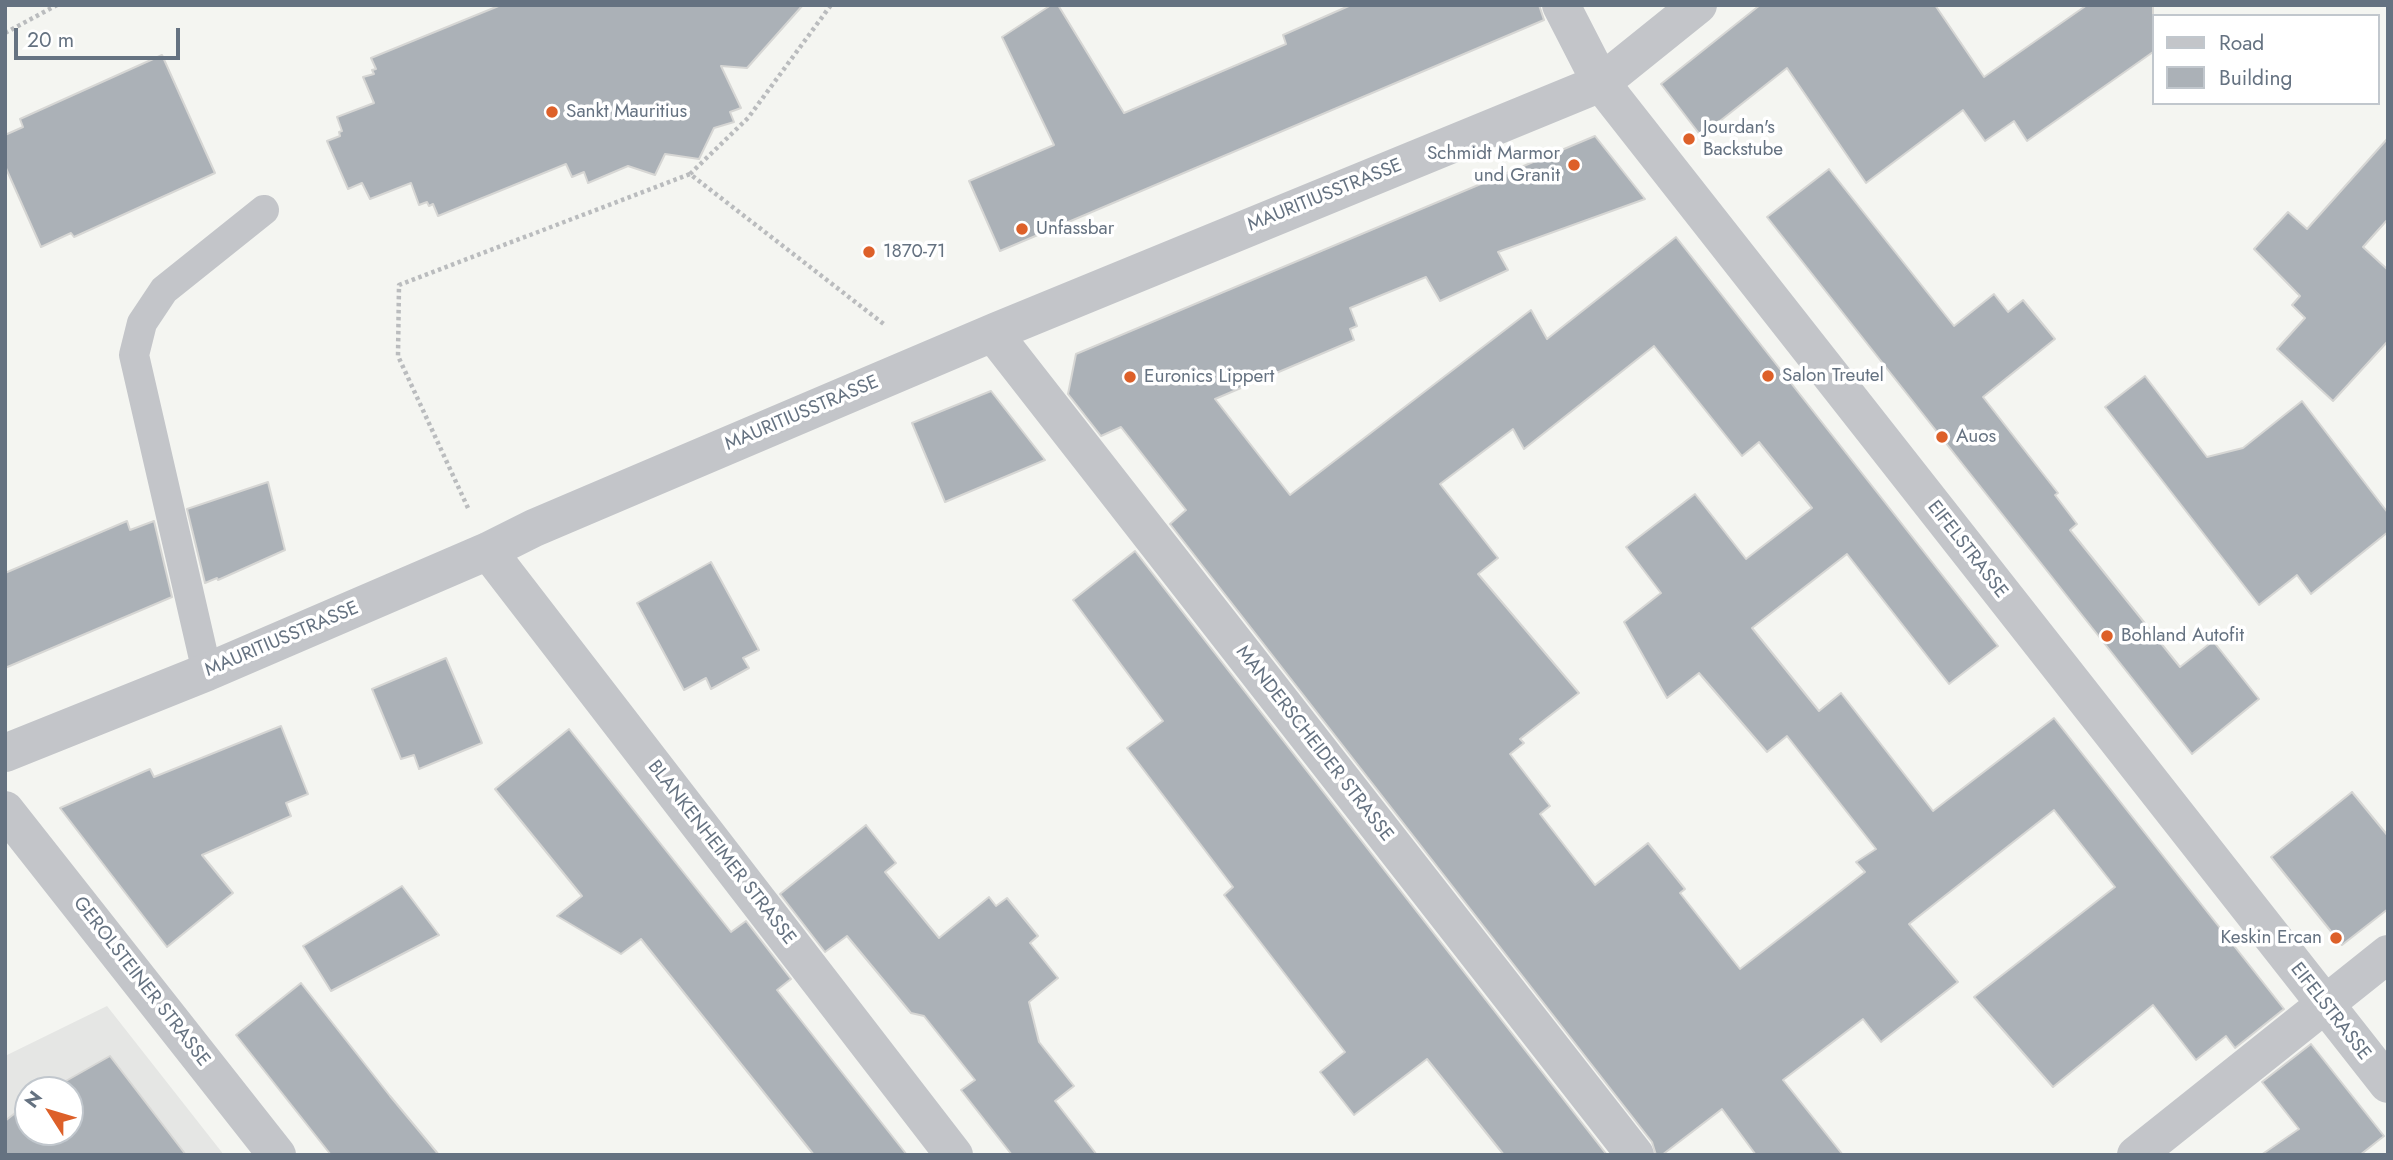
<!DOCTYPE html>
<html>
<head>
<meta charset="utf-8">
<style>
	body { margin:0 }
	#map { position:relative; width:2393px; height:1160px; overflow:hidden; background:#f4f5f1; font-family:Jost,sans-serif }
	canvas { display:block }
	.frame { position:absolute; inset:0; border:7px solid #657281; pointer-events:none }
	.legend { position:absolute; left:2152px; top:14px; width:228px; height:91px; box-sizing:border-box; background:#fff; border:2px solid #c1c7cd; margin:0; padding:9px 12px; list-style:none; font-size:21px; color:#657281 }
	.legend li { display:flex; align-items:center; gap:14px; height:35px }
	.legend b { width:35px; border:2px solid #c1c7cd }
	.north { position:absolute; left:14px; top:1076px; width:70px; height:70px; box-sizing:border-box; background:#fff; border:2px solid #c1c7cd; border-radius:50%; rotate:307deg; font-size:19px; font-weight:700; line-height:28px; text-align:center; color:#657281 }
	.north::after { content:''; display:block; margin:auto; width:24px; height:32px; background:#dd6029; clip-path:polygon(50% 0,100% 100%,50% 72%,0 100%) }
	.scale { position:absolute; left:14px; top:28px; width:166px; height:32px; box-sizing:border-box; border:4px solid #657281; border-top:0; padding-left:9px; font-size:21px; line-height:24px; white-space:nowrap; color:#657281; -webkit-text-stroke:5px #fff; paint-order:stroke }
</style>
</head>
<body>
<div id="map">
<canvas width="2393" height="1160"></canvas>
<div class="frame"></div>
<ul class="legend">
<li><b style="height:9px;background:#c3c5c9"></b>Road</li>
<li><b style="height:19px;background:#abb1b7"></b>Building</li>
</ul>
<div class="north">N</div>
<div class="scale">20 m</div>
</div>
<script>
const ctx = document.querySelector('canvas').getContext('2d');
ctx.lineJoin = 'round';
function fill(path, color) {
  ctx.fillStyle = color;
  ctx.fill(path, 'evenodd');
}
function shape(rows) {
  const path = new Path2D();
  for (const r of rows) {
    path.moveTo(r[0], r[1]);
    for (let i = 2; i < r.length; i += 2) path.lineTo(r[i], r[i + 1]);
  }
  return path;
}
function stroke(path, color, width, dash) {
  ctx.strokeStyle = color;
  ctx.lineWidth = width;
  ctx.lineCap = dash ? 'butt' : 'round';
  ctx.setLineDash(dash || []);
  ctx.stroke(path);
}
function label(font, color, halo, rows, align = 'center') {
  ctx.font = font + ' Jost,sans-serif';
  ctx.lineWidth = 7;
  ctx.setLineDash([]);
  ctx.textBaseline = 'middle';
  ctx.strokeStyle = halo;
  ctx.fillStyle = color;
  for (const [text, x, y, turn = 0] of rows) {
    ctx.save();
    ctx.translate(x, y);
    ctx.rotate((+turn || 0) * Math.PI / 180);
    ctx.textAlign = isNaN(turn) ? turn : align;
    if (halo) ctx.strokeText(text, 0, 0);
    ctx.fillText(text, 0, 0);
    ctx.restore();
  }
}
const built = shape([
	[107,1006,224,1155,5,1155,5,1056],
	[28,1090,70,1090,70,1132,28,1132]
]);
const building = shape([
	[501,5,803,5,747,68,721,66,741,108,730,112,734,122,714,128,699,159,665,154,655,175,628,166,588,183,584,172,572,177,566,164,438,216,433,204,429,206,427,202,419,205,411,183,370,199,362,183,348,189,327,141,340,136,339,132,342,131,337,117,374,103,363,77,374,74,372,70,376,69,371,58,501,5],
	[1051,5,1058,5,1124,113,1286,44,1283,35,1351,5,1539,5,1544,20,1000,251,969,181,1054,145,1002,37,1051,5],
	[1760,5,1935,5,1984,77,2087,5,2153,5,2153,52,2027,141,2014,121,1985,141,1963,110,1866,183,1787,68,1701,136,1661,84,1760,5],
	[162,55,215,173,74,237,71,233,41,247,5,166,5,135,23,127,20,119,162,55],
	[1595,136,1645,199,1498,252,1508,270,1440,301,1426,277,1350,308,1357,326,1350,329,1354,340,1215,399,1290,495,1531,310,1547,339,1676,237,1998,646,1949,684,1847,554,1752,628,1819,711,1841,693,1933,811,2054,718,2284,1009,2235,1048,2226,1036,2196,1060,2153,1005,2053,1087,1974,997,2115,887,2054,810,1909,924,1958,982,1881,1042,1863,1019,1783,1080,1843,1155,1756,1155,1722,1109,1662,1155,1656,1155,1652,1142,1170,524,1186,510,1121,427,1101,436,1068,394,1076,354,1595,136],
	[1654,346,1742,456,1759,442,1812,508,1746,559,1695,494,1626,547,1661,593,1624,622,1667,698,1699,673,1767,752,1787,736,1876,849,1856,862,1865,872,1740,969,1680,893,1685,889,1648,843,1595,885,1540,814,1550,806,1510,754,1524,743,1520,739,1579,693,1478,574,1498,558,1440,484,1513,429,1524,449,1654,346],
	[2388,138,2388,219,2363,247,2388,270,2388,341,2333,401,2277,349,2305,318,2292,305,2300,296,2254,249,2288,212,2307,229,2388,138],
	[1829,169,1954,326,1994,294,2008,312,2023,300,2055,339,1983,397,2058,493,2055,495,2077,524,2070,530,2180,667,2213,641,2259,699,2192,754,1767,217,1829,169],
	[2145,376,2207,457,2243,448,2302,401,2388,513,2388,532,2311,594,2297,575,2259,605,2105,407,2145,376],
	[991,391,1045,460,945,502,912,423,991,391],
	[268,482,285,550,218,580,217,578,205,583,187,509,268,482],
	[127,521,130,530,154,521,172,597,5,668,5,573,127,521],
	[1135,551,1607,1155,1504,1155,1427,1059,1354,1115,1320,1072,1345,1052,1224,895,1233,887,1127,748,1163,721,1073,600,1135,551],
	[711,562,759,650,743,658,749,668,711,689,706,678,684,690,637,603,711,562],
	[446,658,482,743,419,769,414,755,401,759,372,689,446,658],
	[281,726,308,794,286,803,291,816,202,855,233,893,167,947,60,808,150,769,154,777,281,726],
	[569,729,731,932,746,921,791,979,777,990,907,1155,814,1155,641,939,621,954,557,916,582,896,495,789,569,729],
	[2352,792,2388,836,2388,909,2342,945,2271,857,2352,792],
	[866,825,896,863,885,872,939,938,989,897,996,906,1007,898,1038,936,1030,943,1058,978,1029,1002,1039,1042,1074,1086,1055,1101,1097,1155,1012,1155,961,1090,975,1080,924,1016,911,1013,847,936,825,952,780,894,866,825],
	[402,886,439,935,331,991,303,946,402,886],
	[301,983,390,1096,439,1155,331,1155,236,1035,301,983],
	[2311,1044,2384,1136,2360,1155,2261,1155,2299,1129,2262,1082,2311,1044],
	[110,1056,186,1155,5,1155,5,1121,28,1103,28,1132,70,1132,70,1090,50,1090,110,1056]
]);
const path = shape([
	[5,33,57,5],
	[690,174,748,118,831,5],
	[468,508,398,356,399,285,690,174,885,325]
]);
const service = shape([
	[207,672,134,355,142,323,164,290,264,210]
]);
const minor = shape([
	[1561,5,1601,83,2388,1084],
	[993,333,1635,1155],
	[488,551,954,1155],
	[5,753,207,672,488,551,534,528,997,331,1601,83,1698,5],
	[5,810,277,1155],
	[2136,1155,2388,954]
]);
const markers = [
	[552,112,7,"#dd6029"],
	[1689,139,7,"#dd6029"],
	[1574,165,7,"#dd6029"],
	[1022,229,7,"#dd6029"],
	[869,252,7,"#dd6029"],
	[1768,376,7,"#dd6029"],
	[1130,377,7,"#dd6029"],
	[1942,437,7,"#dd6029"],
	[2107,636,7,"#dd6029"],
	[2336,938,7,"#dd6029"]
];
const poiNames = [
	["Sankt Mauritius",566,112],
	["Jourdan's",1703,128],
	["Backstube",1703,150],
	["Schmidt Marmor",1560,154,"right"],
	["und Granit",1560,176,"right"],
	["Unfassbar",1036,229],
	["1870-71",883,252],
	["Salon Treutel",1782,376],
	["Euronics Lippert",1144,377],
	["Auos",1956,437],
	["Bohland Autofit",2121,636],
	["Keskin Ercan",2322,938,"right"]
];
const streetNames = [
	["MAURITIUSSTRASSE",1325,196,-22],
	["MAURITIUSSTRASSE",802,414,-23],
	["EIFELSTRASSE",1967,550,52],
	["MAURITIUSSTRASSE",282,640,-23],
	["MANDERSCHEIDER STRASSE",1314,744,52],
	["BLANKENHEIMER STRASSE",721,853,52],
	["GEROLSTEINER STRASSE",141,982,52],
	["EIFELSTRASSE",2330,1012,52]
];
fill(built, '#e5e6e4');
fill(building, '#abb1b7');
stroke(building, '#d6d6d4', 2);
stroke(path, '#babcbe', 4.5, [3.5, 3.5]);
stroke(service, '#c3c5c9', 30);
stroke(minor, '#c3c5c9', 38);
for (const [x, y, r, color] of markers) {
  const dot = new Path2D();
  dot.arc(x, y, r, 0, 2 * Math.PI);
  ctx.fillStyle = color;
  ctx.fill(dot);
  stroke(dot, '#fff', 2.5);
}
label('19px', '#657281', '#fff', poiNames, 'left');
label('19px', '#657281', '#fff', streetNames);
</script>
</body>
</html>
